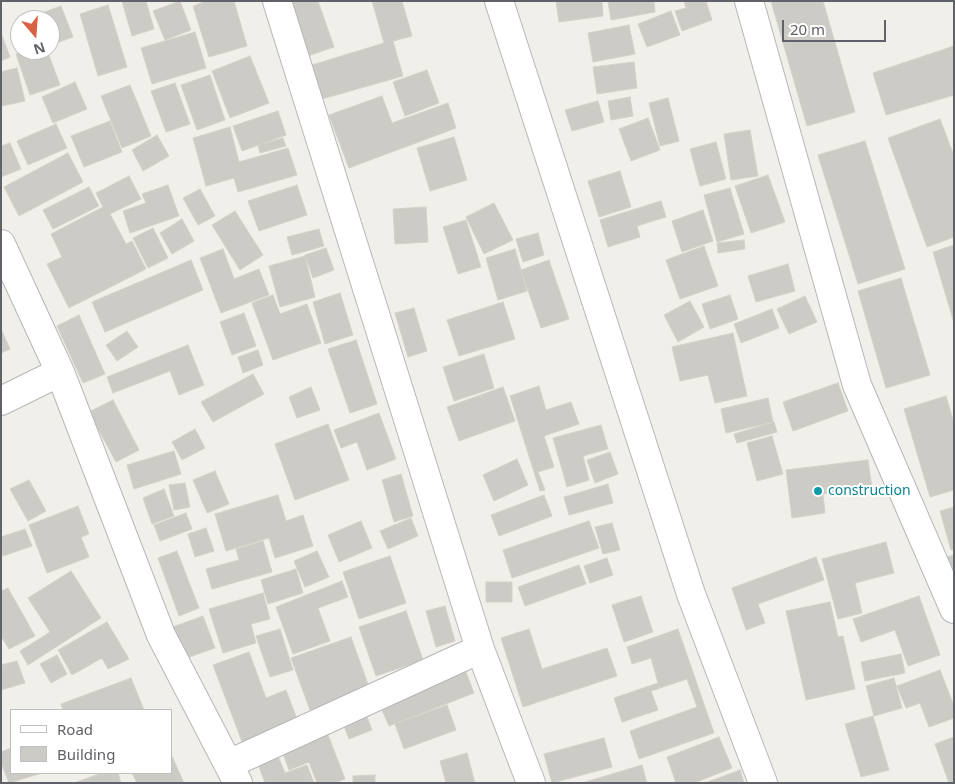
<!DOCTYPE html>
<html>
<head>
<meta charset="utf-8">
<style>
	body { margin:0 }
	#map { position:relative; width:955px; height:784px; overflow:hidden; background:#f0efe9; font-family:"Noto Sans",sans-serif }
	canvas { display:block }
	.frame { position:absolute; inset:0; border:2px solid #606267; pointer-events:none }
	.legend { position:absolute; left:10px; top:709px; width:162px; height:65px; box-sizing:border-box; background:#fff; border:1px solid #bfc0c2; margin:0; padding:6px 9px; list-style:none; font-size:15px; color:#606267 }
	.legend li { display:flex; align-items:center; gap:10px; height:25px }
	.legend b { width:25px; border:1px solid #bfc0c2 }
	.north { position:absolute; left:10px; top:10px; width:50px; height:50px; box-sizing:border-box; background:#fff; border:1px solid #bfc0c2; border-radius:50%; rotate:162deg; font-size:14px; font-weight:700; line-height:20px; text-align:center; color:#606267 }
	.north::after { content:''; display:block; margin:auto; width:18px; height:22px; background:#d96245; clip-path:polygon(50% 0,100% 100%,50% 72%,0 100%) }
	.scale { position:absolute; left:782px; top:20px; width:104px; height:22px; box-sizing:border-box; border:2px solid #606267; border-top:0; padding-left:6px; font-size:15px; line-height:18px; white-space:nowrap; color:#606267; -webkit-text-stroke:4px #fff; paint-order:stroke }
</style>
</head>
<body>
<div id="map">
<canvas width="955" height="784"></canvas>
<div class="frame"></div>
<ul class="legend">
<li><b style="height:6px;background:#fff"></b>Road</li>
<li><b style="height:14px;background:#cccbc5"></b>Building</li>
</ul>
<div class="north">N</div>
<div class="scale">20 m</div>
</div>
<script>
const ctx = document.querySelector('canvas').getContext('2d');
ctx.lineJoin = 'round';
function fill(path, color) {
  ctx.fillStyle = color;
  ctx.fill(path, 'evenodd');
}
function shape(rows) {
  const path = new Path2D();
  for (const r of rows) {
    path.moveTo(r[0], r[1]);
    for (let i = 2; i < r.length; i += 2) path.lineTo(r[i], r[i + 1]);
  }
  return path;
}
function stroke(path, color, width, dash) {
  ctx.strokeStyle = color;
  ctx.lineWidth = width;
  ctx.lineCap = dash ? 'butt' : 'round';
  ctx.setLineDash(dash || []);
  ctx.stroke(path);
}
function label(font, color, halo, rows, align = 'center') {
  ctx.font = font + ' "Noto Sans",sans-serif';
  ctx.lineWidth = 4;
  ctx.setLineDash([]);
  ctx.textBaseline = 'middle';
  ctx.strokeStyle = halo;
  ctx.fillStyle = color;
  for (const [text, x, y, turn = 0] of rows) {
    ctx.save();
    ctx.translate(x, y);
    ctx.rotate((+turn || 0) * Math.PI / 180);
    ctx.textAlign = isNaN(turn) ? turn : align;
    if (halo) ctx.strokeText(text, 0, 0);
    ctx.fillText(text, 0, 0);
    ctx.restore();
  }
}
const building = shape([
	[122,1,146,1,154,29,132,36,122,1],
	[180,1,191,30,165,40,153,11,180,1],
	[207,1,234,1,247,46,209,57,193,6,207,1],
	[289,1,318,1,334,47,308,56,289,1],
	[372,1,402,1,412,36,393,41,403,76,322,99,312,65,384,43,372,1],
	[556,1,602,1,603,16,559,22,556,1],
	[608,1,654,1,655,12,611,20,608,1],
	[684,1,706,1,712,20,682,31,675,11,686,8,684,1],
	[771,1,823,1,855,112,807,126,771,1],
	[108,5,127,67,98,76,80,14,108,5],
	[61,6,73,37,51,45,50,20,42,20,39,14,61,6],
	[671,11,680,35,647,47,638,24,671,11],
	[629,25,635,54,593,62,588,33,629,25],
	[195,32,206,68,152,84,141,48,195,32],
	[1,33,10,57,1,61,1,33],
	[954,46,954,95,886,115,873,73,954,46],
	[28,50,47,50,60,85,30,95,16,54,28,50],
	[250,56,269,103,230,118,212,71,250,56],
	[634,62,637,88,597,94,593,67,634,62],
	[17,68,25,101,2,106,1,72,17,68],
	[427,70,439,103,405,116,393,82,427,70],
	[210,75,225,120,197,130,181,85,210,75],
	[75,82,87,109,53,123,42,97,75,82],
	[175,83,190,124,166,132,151,91,175,83],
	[130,85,151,136,122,148,101,96,130,85],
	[382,96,392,123,448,103,456,128,349,168,329,115,382,96],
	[630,97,633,116,611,120,608,101,630,97],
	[668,98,679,141,660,146,649,103,668,98],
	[598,101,604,122,572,131,565,110,598,101],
	[278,111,286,135,242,151,233,126,278,111],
	[648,118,660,150,631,161,619,129,648,118],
	[940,119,954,156,954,237,927,247,888,138,940,119],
	[110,121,122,152,84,167,71,136,110,121],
	[56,124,67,148,28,165,17,141,56,124],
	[230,127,239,162,288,148,297,175,238,192,234,178,206,186,193,138,230,127],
	[750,130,758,176,731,180,724,134,750,130],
	[157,135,169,156,143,171,132,150,157,135],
	[454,137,467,180,430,191,417,148,454,137],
	[283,138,286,146,260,153,258,145,283,138],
	[865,141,905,269,858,284,818,155,865,141],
	[716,142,726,179,700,186,690,149,716,142],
	[10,143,21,169,1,177,1,146,10,143],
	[68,153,83,182,19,216,4,187,68,153],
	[620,171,631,207,599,217,588,181,620,171],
	[768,175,785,222,751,233,735,186,768,175],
	[129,176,141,199,110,214,126,244,132,241,146,269,69,308,47,264,62,257,51,234,103,207,96,193,129,176],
	[168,185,179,216,130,233,123,211,146,203,142,194,168,185],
	[297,185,307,215,259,231,248,201,297,185],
	[89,187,99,206,53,229,43,210,89,187],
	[730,188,744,234,717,242,704,195,730,188],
	[200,189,215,216,198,225,183,198,200,189],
	[661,201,666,217,637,226,640,237,608,247,600,220,661,201],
	[494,203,513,240,484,254,466,217,494,203],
	[426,207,428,242,395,244,393,209,426,207],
	[703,210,713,241,682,252,672,221,703,210],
	[235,211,263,255,240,270,212,225,235,211],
	[182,219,194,241,172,254,160,233,182,219],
	[466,220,481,267,458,274,443,227,466,220],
	[153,228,168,258,148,268,133,238,153,228],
	[319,229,324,246,292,255,287,237,319,229],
	[538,233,544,255,523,262,516,239,538,233],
	[744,240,745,249,718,253,717,243,744,240],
	[954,245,954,323,933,252,954,245],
	[704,246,718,286,680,299,666,260,704,246],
	[326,248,334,270,313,278,305,255,326,248],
	[223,249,234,279,259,269,269,295,221,313,200,258,223,249],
	[515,249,527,291,498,300,486,258,515,249],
	[305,256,315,297,280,307,269,266,305,256],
	[191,260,203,290,105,332,92,302,191,260],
	[549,260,569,319,541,328,521,270,549,260],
	[788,264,795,291,756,302,748,276,788,264],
	[901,278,930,375,886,388,858,291,901,278],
	[340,293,353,335,325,344,313,302,340,293],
	[273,295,280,314,307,304,321,343,273,360,252,303,273,295],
	[730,295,738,319,710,329,702,304,730,295],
	[805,296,817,322,789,334,777,309,805,296],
	[690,301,704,327,678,342,664,315,690,301],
	[503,302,515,339,459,356,447,320,503,302],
	[414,308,427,351,408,357,395,313,414,308],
	[772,309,779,328,741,343,734,324,772,309],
	[244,313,256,346,232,355,220,322,244,313],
	[79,315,105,374,83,383,57,326,79,315],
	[1,329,10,349,1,353,1,329],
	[127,331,138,347,117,361,106,345,127,331],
	[733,333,747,396,715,403,708,375,680,381,672,347,733,333],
	[356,340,377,404,350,413,328,349,356,340],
	[188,345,204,385,179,395,170,371,113,393,107,377,188,345],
	[258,350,263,365,243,373,238,357,258,350],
	[484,354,494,388,454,401,443,367,484,354],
	[253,374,264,394,213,422,201,402,253,374],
	[838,383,848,411,793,431,783,402,838,383],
	[539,386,546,410,571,402,579,424,544,436,554,467,538,472,545,490,540,491,510,396,539,386],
	[311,387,320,410,297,418,289,397,311,387],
	[503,387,515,421,459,441,447,407,503,387],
	[946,396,954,423,954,490,930,497,904,409,946,396],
	[768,398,773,422,726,433,721,409,768,398],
	[113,400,139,450,116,462,89,412,113,400],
	[379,413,396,459,367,470,357,442,341,448,334,430,379,413],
	[774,422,777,432,737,443,734,434,774,422],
	[328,424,349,480,295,500,275,444,328,424],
	[601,425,608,449,583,456,589,480,567,487,553,438,601,425],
	[195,429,205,448,182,460,172,442,195,429],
	[772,436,783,474,757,481,747,443,772,436],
	[174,451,181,474,134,489,127,465,174,451],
	[610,452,618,474,595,483,587,460,610,452],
	[517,459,528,485,494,501,483,475,517,459],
	[868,460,872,488,823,494,825,513,792,518,786,470,868,460],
	[215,471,229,504,207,513,193,480,215,471],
	[401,474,413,516,394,522,382,480,401,474],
	[29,480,46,511,28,521,10,489,29,480],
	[185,483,190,507,174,510,169,485,185,483],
	[608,484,613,503,569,515,564,497,608,484],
	[164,489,174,516,152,524,143,498,164,489],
	[278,495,286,521,303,515,313,546,275,558,269,538,226,551,215,514,278,495],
	[544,495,552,516,499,536,491,515,544,495],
	[78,506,89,534,81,537,89,557,47,573,29,525,78,506],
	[954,507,954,549,951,550,940,511,954,507],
	[186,513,192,529,160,541,154,525,186,513],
	[411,518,418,536,388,549,380,531,411,518],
	[361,521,372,548,339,562,328,535,361,521],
	[589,521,599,548,512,578,503,550,589,521],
	[612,523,620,550,603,554,595,527,612,523],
	[206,528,214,551,195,557,188,534,206,528],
	[25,529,32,546,3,556,1,537,25,529],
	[263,541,272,572,212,589,206,569,239,560,236,549,263,541],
	[886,542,894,573,855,583,862,613,838,619,822,559,886,542],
	[177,551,199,608,179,616,158,558,177,551],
	[317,551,329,577,305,587,294,561,317,551],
	[954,555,954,580,943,558,954,555],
	[390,556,406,603,359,619,343,572,390,556],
	[816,557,824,580,758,604,765,623,746,630,732,588,816,557],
	[607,558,613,575,590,583,584,566,607,558],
	[579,565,586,584,525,606,518,587,579,565],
	[296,569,303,593,268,604,261,580,296,569],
	[71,571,101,618,28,665,20,651,50,632,28,598,71,571],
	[342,581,348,597,318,608,330,641,293,654,276,607,342,581],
	[486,582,512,582,512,602,486,602,486,582],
	[8,588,35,636,9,649,1,636,1,591,8,588],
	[263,593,270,619,251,624,256,643,223,653,209,609,263,593],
	[641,596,653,632,624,642,612,605,641,596],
	[919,596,940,655,908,666,895,630,861,642,853,619,919,596],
	[830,602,838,637,843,636,855,689,806,700,786,611,830,602],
	[445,606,455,641,436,647,426,611,445,606],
	[406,611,423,660,376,676,359,627,406,611],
	[203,616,215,648,181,660,170,628,203,616],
	[107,622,129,659,108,669,102,658,72,675,58,650,107,622],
	[280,629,293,670,270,677,256,636,280,629],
	[529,629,542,669,607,648,617,676,523,707,501,638,529,629],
	[678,629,714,733,639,759,630,731,697,707,687,679,651,691,658,710,622,722,614,698,658,683,651,658,632,664,627,647,678,629],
	[351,637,370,690,310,710,291,658,351,637],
	[249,652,266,698,286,690,300,727,244,747,213,665,249,652],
	[901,654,905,673,865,681,861,662,901,654],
	[57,655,67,674,51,683,40,664,57,655],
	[17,661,25,683,1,690,1,665,17,661],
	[464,667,474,693,389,726,378,701,464,667],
	[940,670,954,706,954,718,929,727,920,703,906,708,897,686,940,670],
	[131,678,144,710,63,710,61,704,131,678],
	[894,678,902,708,874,716,866,686,894,678],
	[447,705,456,730,404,749,395,724,447,705],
	[364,709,372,730,349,739,341,718,364,709],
	[873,716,889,770,861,777,845,724,873,716],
	[325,727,345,779,334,783,317,783,309,762,289,770,280,745,325,727],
	[719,737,732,768,694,783,676,783,667,757,719,737],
	[954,737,954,782,949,783,935,744,954,737],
	[604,738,612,767,552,783,544,754,604,738],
	[11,748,11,773,39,774,9,783,1,762,1,752,11,748],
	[276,751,285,773,307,765,314,783,265,783,256,758,276,751],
	[467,753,475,783,446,783,440,761,467,753],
	[171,754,184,783,137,783,132,773,171,773,171,754],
	[642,765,647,783,582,783,642,765],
	[740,770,744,783,705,783,740,770],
	[102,773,118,773,121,783,74,783,102,773],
	[375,775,375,783,353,783,353,776,375,775]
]);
const minor = shape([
	[277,1,480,649,531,783],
	[499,1,691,594,763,783],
	[749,1,857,385,954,609],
	[1,244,60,372,161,635,238,783],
	[1,401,60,372],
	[229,764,480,649]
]);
const markers = [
	[818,491,5,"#0f9aa8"]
];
const cultureNames = [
	["construction",828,491]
];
fill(building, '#cccbc5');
stroke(building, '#d4d2c7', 1);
stroke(minor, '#b5b7bb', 30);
stroke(minor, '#fff', 28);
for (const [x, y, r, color] of markers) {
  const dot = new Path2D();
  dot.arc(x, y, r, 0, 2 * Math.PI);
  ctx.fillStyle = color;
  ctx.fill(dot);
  stroke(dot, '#fff', 2);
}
label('14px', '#0d838f', '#fff', cultureNames, 'left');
</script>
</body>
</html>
